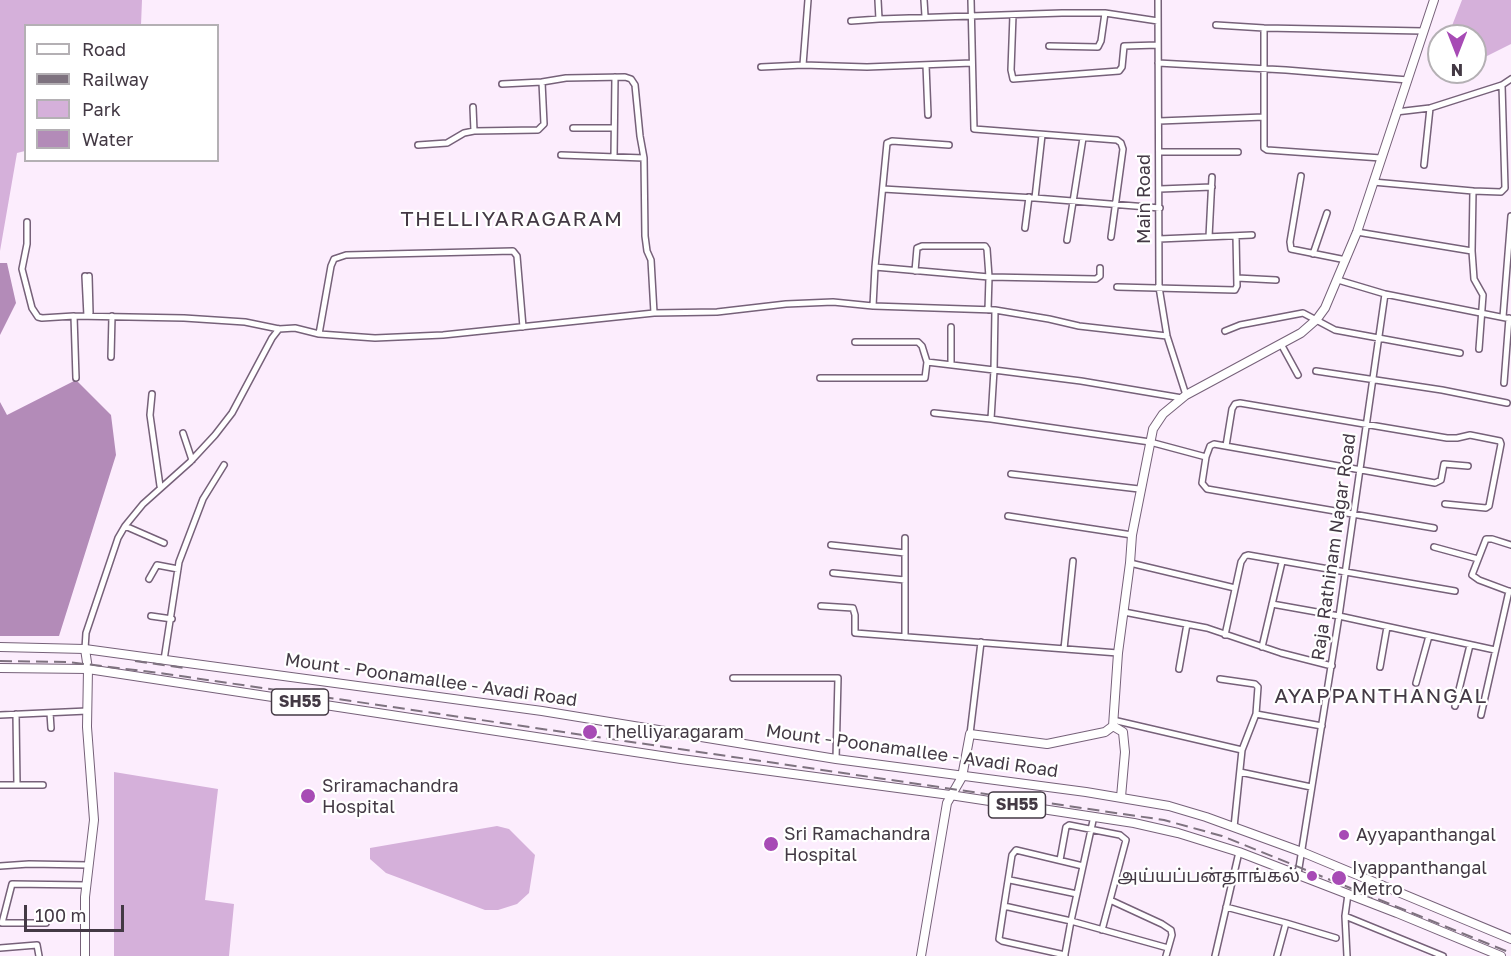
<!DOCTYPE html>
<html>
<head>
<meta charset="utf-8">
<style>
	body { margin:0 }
	#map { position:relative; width:1511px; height:956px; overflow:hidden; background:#fcedfd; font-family:"Golos Text",sans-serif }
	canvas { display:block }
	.legend { position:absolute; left:24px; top:24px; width:195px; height:138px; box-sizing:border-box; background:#fff; border:2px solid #b4b0b4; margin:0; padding:8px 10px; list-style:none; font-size:18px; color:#433944 }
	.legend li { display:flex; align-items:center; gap:12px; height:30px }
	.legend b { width:30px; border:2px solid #b4b0b4 }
	.north { position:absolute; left:1427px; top:24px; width:60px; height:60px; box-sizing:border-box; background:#fff; border:2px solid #b4b0b4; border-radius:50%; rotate:180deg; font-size:16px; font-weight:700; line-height:24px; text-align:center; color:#433944 }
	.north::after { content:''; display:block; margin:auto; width:21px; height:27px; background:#a74bb5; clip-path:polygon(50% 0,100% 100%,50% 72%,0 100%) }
	.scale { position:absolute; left:24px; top:905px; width:100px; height:27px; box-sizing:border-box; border:3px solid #433944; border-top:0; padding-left:8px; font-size:18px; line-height:21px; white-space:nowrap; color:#433944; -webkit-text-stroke:4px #fff; paint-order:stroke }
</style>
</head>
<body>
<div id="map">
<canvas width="1511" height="956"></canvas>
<ul class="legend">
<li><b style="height:8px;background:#fff"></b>Road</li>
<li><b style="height:8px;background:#7e727f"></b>Railway</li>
<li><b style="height:16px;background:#d5b0da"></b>Park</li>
<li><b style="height:16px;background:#b38bb8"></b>Water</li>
</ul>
<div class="north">N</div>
<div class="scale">100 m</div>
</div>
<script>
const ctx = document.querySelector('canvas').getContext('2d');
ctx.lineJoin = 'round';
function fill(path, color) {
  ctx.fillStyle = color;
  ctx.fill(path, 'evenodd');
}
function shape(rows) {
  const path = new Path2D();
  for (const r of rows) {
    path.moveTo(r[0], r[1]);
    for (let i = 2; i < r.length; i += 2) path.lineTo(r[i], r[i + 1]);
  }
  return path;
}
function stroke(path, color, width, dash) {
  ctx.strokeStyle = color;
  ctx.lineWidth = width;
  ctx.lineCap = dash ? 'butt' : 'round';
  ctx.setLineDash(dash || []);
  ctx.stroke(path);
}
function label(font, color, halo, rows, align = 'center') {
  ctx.font = font + ' "Golos Text","Noto Sans Tamil",sans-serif';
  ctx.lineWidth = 4.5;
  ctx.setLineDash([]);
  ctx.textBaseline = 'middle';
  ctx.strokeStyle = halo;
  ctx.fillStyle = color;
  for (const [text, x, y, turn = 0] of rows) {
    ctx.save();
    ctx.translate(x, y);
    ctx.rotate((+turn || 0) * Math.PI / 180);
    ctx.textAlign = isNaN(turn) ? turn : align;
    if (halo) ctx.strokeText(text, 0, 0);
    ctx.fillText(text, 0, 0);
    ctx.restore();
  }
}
const green = shape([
	[0,0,142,0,141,25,26,26,25,151,17,153,0,251],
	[1462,0,1511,0,1511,44,1475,62,1475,36,1448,36],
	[114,772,218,789,205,900,234,904,229,956,114,956],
	[497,826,509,829,535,855,529,893,517,904,498,910,485,910,386,873,370,859,370,848]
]);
const water = shape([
	[0,263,7,263,16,303,0,335],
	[76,380,111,415,116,455,59,636,0,636,0,402,7,415]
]);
const street = shape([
	[878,0,879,19,1062,13,1105,13,1158,21],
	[924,0,925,16],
	[971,0,974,129,1117,140,1121,143,1123,149,1111,237],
	[1158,0,1159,287,1167,336,1186,395],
	[1013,15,1011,70,1013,79,1119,71,1122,67,1124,46,1158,45],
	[851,21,879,19],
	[1216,25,1264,28,1423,31],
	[1264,28,1264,148,1267,150,1381,158],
	[1049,46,1098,47,1101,41,1105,13],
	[1158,63,1286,70,1408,80],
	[803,65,808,0],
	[926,65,928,115],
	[761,67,803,65,867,67,972,63],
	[502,84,542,82],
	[473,107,474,131],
	[1396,112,1430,108,1502,85,1511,79],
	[1159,121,1264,117],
	[573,128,614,128],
	[418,145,447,143,464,133,474,131,538,130,544,124,542,82,566,78,625,77,631,79,635,85,640,136,644,158,645,236,647,251,651,260,654,313],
	[949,145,892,141,887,143,875,267,989,277,988,310],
	[1160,152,1238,152],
	[561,155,644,158],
	[614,157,615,77],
	[1424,165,1430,108],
	[1301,176,1290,242,1291,249,1346,260],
	[1373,182,1473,191,1472,251,1474,279,1483,295,1479,349],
	[883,189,1035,198,1160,208],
	[1160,189,1212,187],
	[1473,191,1501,192,1505,188,1502,85],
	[1035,198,1042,135],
	[27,222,27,244,22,269,32,308,38,317,42,318,74,316,184,318,245,322,279,329,295,328,319,334,375,338,443,335,654,313,717,312,786,304,833,302,873,306,995,310,1049,319,1079,326,1167,336],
	[1025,228,1029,197],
	[1357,232,1472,251],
	[1209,237,1212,177],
	[1159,239,1252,235],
	[1067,240,1083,138],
	[1313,254,1327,213],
	[915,271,917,248,922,246,985,246,987,249,989,277,1096,279,1100,276,1100,268],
	[85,276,87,316],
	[89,276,90,313],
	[1237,278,1276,280],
	[1338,280,1385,294,1511,319],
	[1117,287,1235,290,1237,286,1236,236],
	[873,306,875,267],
	[995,310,994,370,1081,381,1182,398],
	[74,316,76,378],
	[1503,317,1511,216],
	[1225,331,1240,325,1303,313,1335,330,1460,353],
	[319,334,331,266,334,259,346,255,513,251,517,256,523,327],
	[855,342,918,342,922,346,927,362],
	[1281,344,1298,375],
	[111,357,112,316],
	[951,364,951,327],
	[1316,371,1442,390,1507,403],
	[820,378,925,378,927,362,994,370,991,419],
	[1504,383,1509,318],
	[152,394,150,415,160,486],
	[934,413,991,419,1150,442,1206,457],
	[183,433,192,460],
	[1226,446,1232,409,1235,404,1240,403,1447,438,1457,438,1470,435,1500,441,1501,444,1489,506,1486,508,1445,504],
	[1011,474,1139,489],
	[1008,516,1132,535],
	[125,526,164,543],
	[1434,528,1207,489,1202,483,1206,457,1210,446,1214,444,1435,483,1441,480,1444,464,1468,466],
	[831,545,905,553],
	[1511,545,1492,539,1486,539,1472,575,1479,580,1511,592],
	[1434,547,1478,559],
	[1130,563,1235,588],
	[833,573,905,580],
	[149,579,157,565,178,569],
	[1272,604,1339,616,1495,650],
	[821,606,853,608,855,615,855,633,1118,653],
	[1124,612,1207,628,1281,653,1332,666],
	[151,616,172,619],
	[1225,635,1241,562,1245,556,1248,555,1455,591],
	[905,637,905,538],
	[1262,647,1282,562],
	[85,649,86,633,118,538,125,526,143,504,190,462,215,435,232,413,272,338,279,329],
	[1064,649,1073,561],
	[164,660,179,562,203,499,224,465],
	[1380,667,1387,627],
	[1179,669,1187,624],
	[733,678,838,678,836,759],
	[1220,679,1255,684,1258,687,1256,714,1242,750,1234,827],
	[1416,683,1429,636],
	[1455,706,1470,645],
	[50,713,51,728],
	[16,714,17,785],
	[1256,714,1322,726],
	[0,715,87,711],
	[1481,715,1509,591],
	[1113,720,1242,750],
	[970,734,981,642],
	[1240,772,1311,787],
	[0,785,43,785],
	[1094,816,1071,921,1168,948],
	[1060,860,1066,827,1069,825,1120,835,1126,840,1102,930],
	[0,866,29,864,88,865],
	[1298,874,1339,616,1385,294],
	[1010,880,1077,894],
	[1110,900,1162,924,1171,930,1172,935,1166,956],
	[1004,906,999,939,1002,941,1065,955],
	[1226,907,1286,923,1277,956],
	[1345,916,1348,894],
	[46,923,2,923,12,884,86,885],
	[1286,923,1336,938],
	[0,948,37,945,39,956],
	[1065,954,1071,921,1004,906,1012,855,1016,850,1083,866],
	[1215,956,1239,852],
	[1347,956,1345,916,1443,956]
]);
const secondary = shape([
	[1113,726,1118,653,1130,563,1132,535,1153,429,1163,414,1186,395,1301,333,1317,319,1325,308,1357,232,1434,0],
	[1113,726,1123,732,1125,752,1121,797],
	[85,956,85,897,94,820,87,727,88,669,85,649],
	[921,956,947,803,962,777,970,734,1047,744,1105,732,1113,726]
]);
const primary = shape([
	[0,647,85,649,195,664,542,711,836,759,1086,792,1169,806,1206,817,1302,852,1511,939],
	[0,668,88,669,681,759,950,795,1134,823,1178,833,1239,852,1397,913,1501,956]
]);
const rail = shape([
	[0,661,68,662,160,673,1164,820,1222,836,1511,953],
	[135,661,185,668]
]);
const markers = [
	[590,732,8,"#a74bb5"],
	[308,796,8,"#a74bb5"],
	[1344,835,6,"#a74bb5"],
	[771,844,8,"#a74bb5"],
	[1312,876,6,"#a74bb5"],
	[1339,878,8,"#a74bb5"]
];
const shields = [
	[300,702,57],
	[1017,805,57]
];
const shieldNames = [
	["SH55",300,702],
	["SH55",1017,805]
];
const streetNames = [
	["Main Road",1144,199,-90],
	["Raja Rathinam Nagar Road",1334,547,-82],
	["Mount - Poonamallee - Avadi Road",431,680,8],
	["Mount - Poonamallee - Avadi Road",912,751,8]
];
const poiNames = [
	["Thelliyaragaram",604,732],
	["Sriramachandra",322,786],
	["Hospital",322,807],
	["Sri Ramachandra",784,834],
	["Hospital",784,855],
	["Ayyapanthangal",1356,835],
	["Iyappanthangal",1352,868],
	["Metro",1352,889],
	["அய்யப்பன்தாங்கல்",1300,876,"right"]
];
const quarterNames = [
	["THELLIYARAGARAM",512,219],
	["AYAPPANTHANGAL",1381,696]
];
fill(green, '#d5b0da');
fill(water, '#b38bb8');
stroke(street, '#766179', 8);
stroke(secondary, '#766179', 10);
stroke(primary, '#766179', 10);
stroke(street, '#fff', 5);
stroke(secondary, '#fff', 8);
stroke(primary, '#fff', 8);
stroke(rail, '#7e727f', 2, [12, 6]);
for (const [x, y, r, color] of markers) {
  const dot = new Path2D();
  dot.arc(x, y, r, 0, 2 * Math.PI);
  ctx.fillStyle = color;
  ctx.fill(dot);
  stroke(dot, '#fff', 2);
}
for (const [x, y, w] of shields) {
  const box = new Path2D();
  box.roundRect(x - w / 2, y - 13, w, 26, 4.5);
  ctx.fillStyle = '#fff';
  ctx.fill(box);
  stroke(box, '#433944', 1.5);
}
label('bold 16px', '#433944', null, shieldNames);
label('18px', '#433944', '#fff', streetNames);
label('18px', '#433944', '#fff', poiNames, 'left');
ctx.letterSpacing = '1.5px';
label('21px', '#433944', '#fff', quarterNames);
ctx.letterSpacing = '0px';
</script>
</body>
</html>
